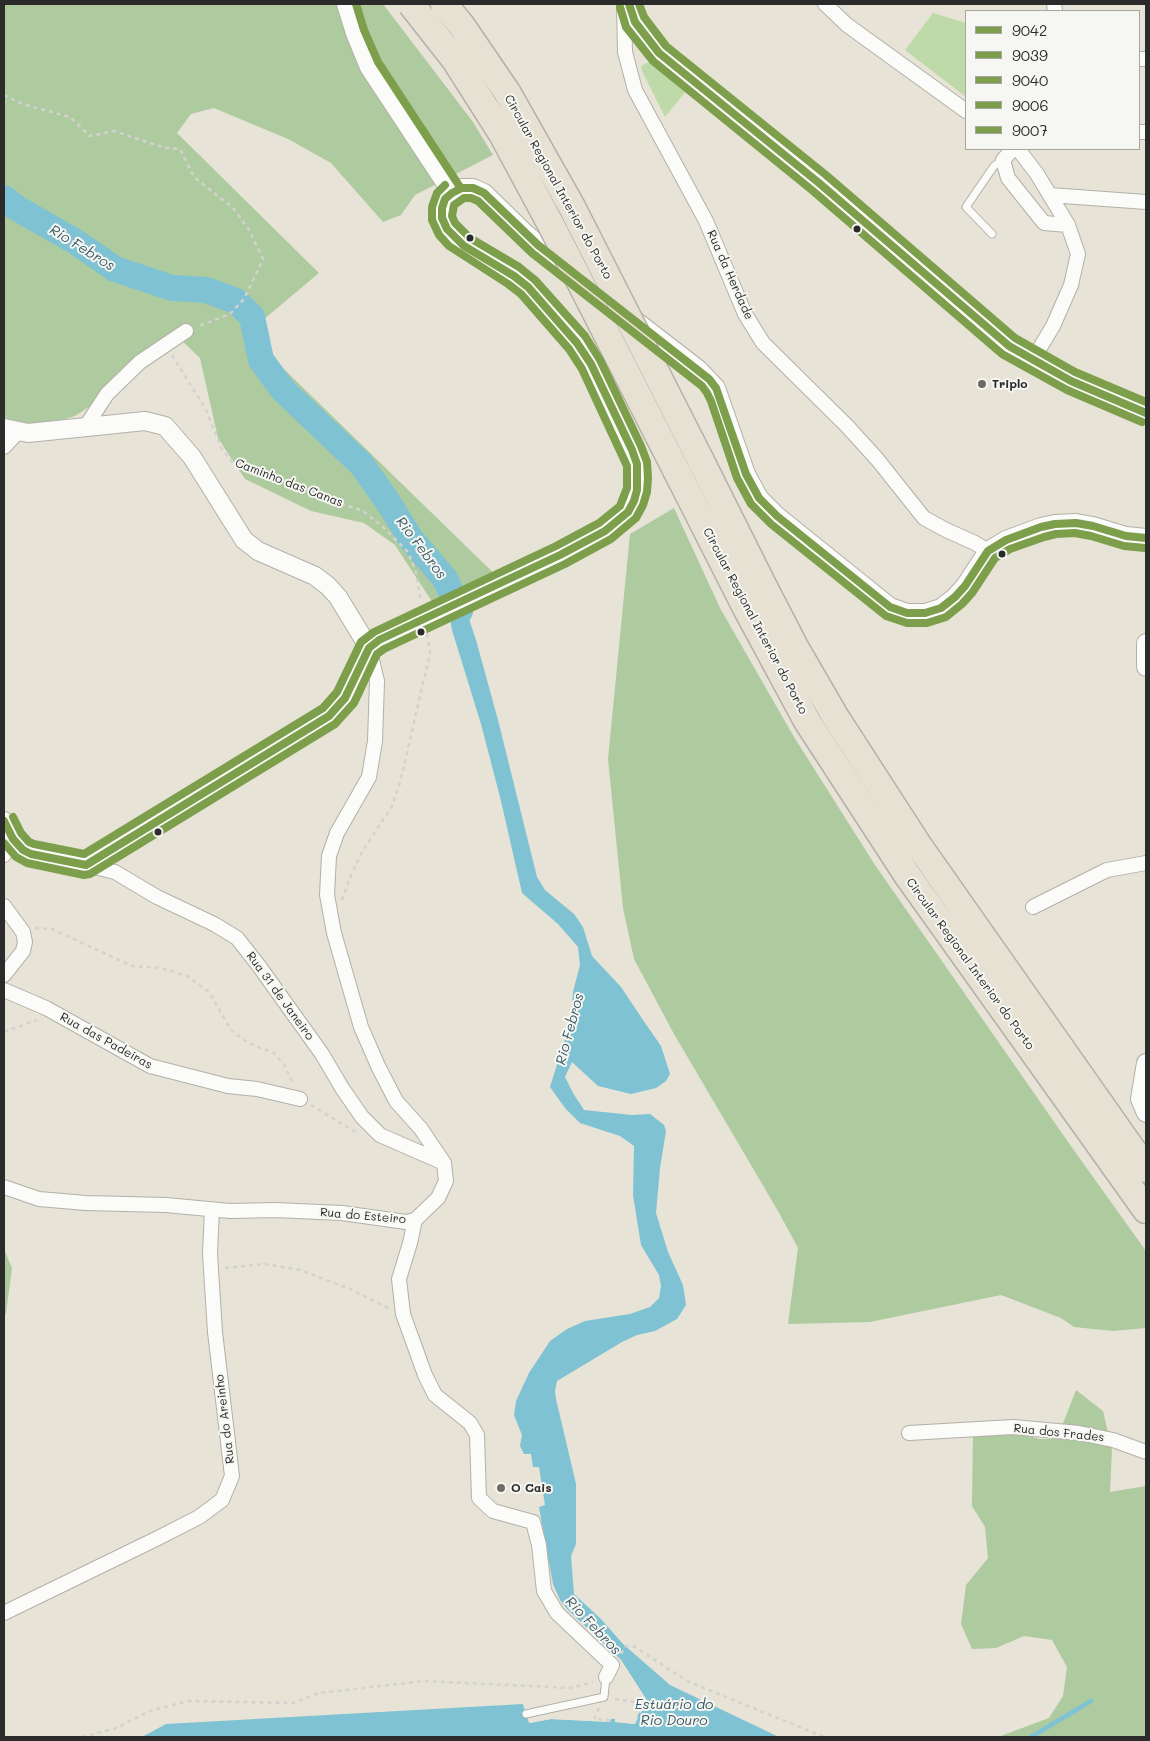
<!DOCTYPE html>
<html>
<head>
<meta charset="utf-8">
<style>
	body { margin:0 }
	#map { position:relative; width:1150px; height:1741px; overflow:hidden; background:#e7e3d6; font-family:Mali,sans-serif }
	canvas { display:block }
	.frame { position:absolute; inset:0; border:5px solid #2b2b2b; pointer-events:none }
	.legend { position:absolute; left:965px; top:10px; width:175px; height:140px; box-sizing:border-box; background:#f6f6f2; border:1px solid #a5a5a2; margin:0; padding:6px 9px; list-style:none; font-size:15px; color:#2b2b2b }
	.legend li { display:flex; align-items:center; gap:10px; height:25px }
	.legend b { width:25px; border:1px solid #a5a5a2 }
</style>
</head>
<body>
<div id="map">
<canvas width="1150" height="1741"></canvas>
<div class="frame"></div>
<ul class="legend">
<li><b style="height:6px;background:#7d9e4a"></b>9042</li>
<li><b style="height:6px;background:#7d9e4a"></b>9039</li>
<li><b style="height:6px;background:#7d9e4a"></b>9040</li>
<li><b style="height:6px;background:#7d9e4a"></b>9006</li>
<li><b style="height:6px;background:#7d9e4a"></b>9007</li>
</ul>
</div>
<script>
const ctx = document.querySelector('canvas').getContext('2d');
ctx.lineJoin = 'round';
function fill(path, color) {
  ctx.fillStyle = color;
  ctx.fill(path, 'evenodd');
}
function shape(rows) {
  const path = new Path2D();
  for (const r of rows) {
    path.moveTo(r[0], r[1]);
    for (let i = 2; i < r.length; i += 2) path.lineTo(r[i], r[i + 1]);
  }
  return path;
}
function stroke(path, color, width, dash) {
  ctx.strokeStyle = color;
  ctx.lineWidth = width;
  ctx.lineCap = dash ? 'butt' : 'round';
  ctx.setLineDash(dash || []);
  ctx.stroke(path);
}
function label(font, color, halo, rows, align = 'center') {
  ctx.font = font + ' Mali,sans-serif';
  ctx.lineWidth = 4;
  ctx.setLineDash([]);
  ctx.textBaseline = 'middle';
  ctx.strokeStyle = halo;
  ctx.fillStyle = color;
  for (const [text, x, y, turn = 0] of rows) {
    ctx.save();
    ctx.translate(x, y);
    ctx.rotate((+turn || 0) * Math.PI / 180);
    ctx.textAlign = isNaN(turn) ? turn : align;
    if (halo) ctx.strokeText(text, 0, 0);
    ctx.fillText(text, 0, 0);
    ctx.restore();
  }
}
const green = shape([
	[933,13,966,23,966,97,905,50],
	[651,61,657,64,687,90,665,117,642,71,641,66]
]);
const forest = shape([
	[4,4,383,4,473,122,493,155,415,195,401,215,383,222,331,163,288,139,214,108,191,114,177,133,319,273,263,320,253,339,510,589,464,615,446,623,395,545,364,523,311,511,245,479,218,438,200,358,177,336,120,387,75,416,41,426,8,419,4,417],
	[674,508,720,608,794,737,875,865,1073,1149,1146,1251,1146,1328,1113,1331,1074,1327,1061,1318,1001,1295,870,1322,788,1324,798,1248,778,1211,674,1034,634,959,623,908,608,759,630,534],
	[4,1249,12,1268,6,1313,4,1318],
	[1076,1390,1103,1411,1112,1450,1110,1492,1146,1486,1146,1737,998,1737,1049,1718,1063,1696,1067,1667,1052,1640,1024,1636,996,1648,972,1649,961,1624,966,1585,988,1558,985,1527,972,1506,973,1429,1001,1427,1039,1439,1057,1439]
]);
const water = shape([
	[445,579,450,581,467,613,476,640,498,720,537,877,545,890,574,914,583,927,592,956,621,987,643,1020,661,1046,670,1074,666,1081,656,1088,631,1094,598,1086,572,1062,565,1077,573,1093,584,1110,632,1115,650,1114,664,1125,666,1131,660,1168,656,1213,668,1252,683,1285,686,1305,677,1319,655,1331,637,1335,622,1342,557,1381,555,1391,556,1399,576,1484,576,1544,571,1556,574,1594,601,1619,623,1644,670,1685,779,1737,142,1737,166,1724,523,1704,530,1723,551,1719,610,1722,610,1719,615,1719,615,1722,635,1724,639,1712,640,1713,648,1702,621,1660,567,1609,560,1600,553,1584,539,1507,545,1505,539,1467,533,1467,531,1454,524,1454,520,1446,522,1435,514,1415,516,1401,529,1373,550,1341,567,1329,585,1321,630,1314,650,1307,659,1298,661,1286,659,1275,641,1245,633,1195,634,1146,620,1136,580,1123,565,1108,550,1087,571,1020,573,992,580,965,578,947,558,924,522,893,501,801,481,724,452,630,444,586]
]);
const pier = shape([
	[612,1652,621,1660,648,1702,641,1713,639,1712,636,1717,638,1718,635,1724,615,1722,615,1719,611,1719,610,1722,551,1719,529,1723,523,1704,525,1703,531,1720,551,1717,608,1720,610,1716,616,1717,618,1720,634,1721,634,1716,637,1711,640,1710,645,1702,619,1662,610,1653]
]);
const stream = shape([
	[1031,1737,1091,1701]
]);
const river = shape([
	[4,198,15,207,76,242,115,269,172,288,206,290,236,301,252,317,261,360,283,390,362,465,388,502,411,539,445,579,460,611]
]);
const path = shape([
	[4,95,22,104,70,117,90,136,114,131,165,148,180,149,194,177,233,208,249,230,263,259,244,299,230,314,199,326],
	[172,355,205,408,222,449,232,462,297,485,328,499,363,511,382,526,408,552,416,573,421,602],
	[342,900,352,873,362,852,391,808,400,783,430,653,427,633],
	[35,928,52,929,132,966,161,968,187,976,209,992,231,1030,248,1043,274,1053,285,1066,292,1082],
	[4,1032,37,1020],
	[311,1105,357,1133],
	[225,1268,265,1264,300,1270,350,1289,388,1308],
	[621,1654,626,1646,635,1647,687,1681,824,1737],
	[615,1699,645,1704,640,1713],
	[599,1708,594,1719,610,1720],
	[82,1737,117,1728,149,1711,189,1701,293,1703,319,1693,424,1681,571,1688,593,1682]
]);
const service = shape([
	[992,234,966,207,994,166,1003,160],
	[526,1714,604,1697,606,1677]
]);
const minor = shape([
	[624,4,625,52,635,90,706,221,745,314,763,343,847,426,877,459,924,518,946,530,975,543,988,551],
	[629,4,635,22,659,53,819,183,1009,346,1071,381,1146,413],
	[825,4,847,25,966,111],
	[1054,4,1055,11],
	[1139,59,1146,59],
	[1139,132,1146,132],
	[1013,149,1003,160,1008,178,1044,223,1068,225],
	[1018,149,1037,174,1068,225,1078,254,1071,285,1053,326,1038,351,1031,359],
	[1050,195,1146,202],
	[86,426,107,394,140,362,186,331],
	[4,447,19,431],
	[369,648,377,681,375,741,369,777,337,833,329,856,327,895,334,933,361,1027,378,1066,396,1101,421,1129,444,1163,446,1181,438,1198,415,1220],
	[4,855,13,839],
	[86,865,115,872,157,897,214,924,237,938,259,966,322,1054,342,1088,362,1117,380,1135,444,1163],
	[4,906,23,932,25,942,23,951,4,975],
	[1033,907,1107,870,1146,863],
	[4,990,46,1008,150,1066,228,1086,257,1089,300,1099],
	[4,1187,39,1199,86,1203,166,1205,230,1211,275,1210,342,1213,406,1222,415,1220],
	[415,1220,410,1243,399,1279,403,1314,425,1375,435,1395,470,1423,477,1435,479,1498,493,1511,533,1522,539,1545,544,1591,557,1613,612,1665,606,1677],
	[909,1433,1013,1427,1079,1433,1113,1440,1146,1452],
	[4,1613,158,1538,199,1517,222,1500,232,1476,215,1332,210,1254,212,1209]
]);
const tertiary = shape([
	[346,4,355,33,369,67,452,193],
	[632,318,698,369,716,388,746,474,759,498,777,516,890,607,907,613,925,613,941,608,955,597,965,586,988,551,1006,540,1041,527,1055,524,1076,523,1093,526,1126,536,1146,538],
	[4,428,28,433,145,421,165,426,192,457,244,540,258,551,315,576,328,586,338,597,369,648],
	[1146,643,1146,667],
	[4,821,13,839,23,850,31,854,86,865,329,716,345,698,369,648,379,640,560,555,605,531,628,512,634,501,637,490,638,478,637,464,625,436,587,357,528,287,514,276,455,238,447,229,442,218,442,208,445,199,452,193,462,188,473,188,484,193,526,234,570,270],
	[1146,1063,1140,1099,1146,1113]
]);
const motorway = shape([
	[700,459,763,585,795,647,835,716,919,846,1146,1169],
	[677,472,746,608,807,721,907,875,1146,1210]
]);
const motorwayBridge = shape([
	[411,4,455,60,502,134,551,225,677,472],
	[444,4,462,26,507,92,572,207,700,459]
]);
const bus1 = shape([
	[629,4,635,22,659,53,819,183,1009,346,1071,381,1146,413],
	[4,821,13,839,23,850,31,854,86,865,329,716,345,698,369,648,379,640,560,555,605,531,628,512,634,501,637,490,637,464,632,450,591,364,577,343,528,287,514,276,464,246,447,229,442,218,442,208,445,199,452,193,462,188,473,188,484,193,538,245,709,379,716,388,746,474,759,498,777,516,890,607,907,613,925,613,941,608,955,597,965,586,988,551,1006,540,1041,527,1055,524,1076,523,1093,526,1126,536,1146,538]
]);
const bus2 = shape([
	[4,843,16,857,27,863,84,875,90,874,335,724,354,703,377,654,384,649,565,564,611,539,636,518,643,505,647,492,648,478,647,462,641,446,600,360,585,336,535,280,519,267,470,238,455,223,452,216,454,205,464,198,471,198,478,201,532,253,702,386,707,393,711,401,737,478,751,504,771,524,886,616,907,623,927,623,946,617,962,604,972,593,995,558,1010,549,1044,537,1056,534,1075,533,1091,536,1124,546,1145,548]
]);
const bus3 = shape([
	[356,4,364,30,378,62,460,187],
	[13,817,21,833,29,842,34,844,84,854,323,708,337,692,361,642,374,632,556,546,599,523,620,506,627,488,627,466,582,369,569,349,521,294,508,284,449,246,439,235,432,220,432,207,437,193,445,185]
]);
const bus4 = shape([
	[620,7,626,27,653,61,813,191,1002,354,1067,390,1142,422]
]);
const bus5 = shape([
	[639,4,644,17,666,46,826,175,1015,338,1075,372,1146,402]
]);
const markers = [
	[857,229,4.5,"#2b2b2b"],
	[470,238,4.5,"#2b2b2b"],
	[982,384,5,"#6d6b67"],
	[1002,554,4.5,"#2b2b2b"],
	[421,632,4.5,"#2b2b2b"],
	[158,832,4.5,"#2b2b2b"],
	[501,1488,5,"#6d6b67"]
];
const streetNames = [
	["Circular Regional Interior do Porto",558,187,61],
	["Rua da Herdade",730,275,66],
	["Caminho das Canas",289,483,21],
	["Circular Regional Interior do Porto",755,621,62],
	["Circular Regional Interior do Porto",970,964,54],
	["Rua 31 de Janeiro",280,996,54],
	["Rua das Padeiras",106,1041,29],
	["Rua do Esteiro",363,1216,5],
	["Rua do Areinho",225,1419,-97],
	["Rua dos Frades",1059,1433,6]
];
const poiNames = [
	["Triplo",992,384],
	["O Cais",511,1488]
];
const waterNames = [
	["Rio Febros",82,248,32],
	["Rio Febros",421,548,53],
	["Rio Febros",570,1029,-75],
	["Rio Febros",593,1626,47],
	["Estuário do",674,1705],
	["Rio Douro",674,1721]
];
fill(green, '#bfdaa9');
fill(forest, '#aeca9f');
fill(water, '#7fc2d3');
fill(pier, '#e7e3d6');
stroke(stream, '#7fc2d3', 4.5);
stroke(river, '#7fc2d3', 26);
stroke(service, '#b2b0a8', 9);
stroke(minor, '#b2b0a8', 16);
stroke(tertiary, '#b2b0a8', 20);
stroke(motorway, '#b2b0a8', 29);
stroke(path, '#d3d2ce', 2.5, [4, 4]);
stroke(service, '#fbfbf9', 7);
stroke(minor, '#fbfbf9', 14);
stroke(tertiary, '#fbfbf9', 18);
stroke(motorway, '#e7e1d4', 26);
stroke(motorwayBridge, '#b2b0a8', 29, []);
stroke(motorwayBridge, '#e7e1d4', 26);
stroke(bus1, '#7d9e4a', 8);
stroke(bus2, '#7d9e4a', 8);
stroke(bus3, '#7d9e4a', 8);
stroke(bus4, '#7d9e4a', 8);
stroke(bus5, '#7d9e4a', 8);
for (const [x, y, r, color] of markers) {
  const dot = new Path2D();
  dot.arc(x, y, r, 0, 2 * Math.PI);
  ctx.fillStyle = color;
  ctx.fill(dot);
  stroke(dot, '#f6f6f2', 2);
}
label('12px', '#2b2b2b', '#f6f6f2', streetNames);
label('bold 12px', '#2b2b2b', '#f6f6f2', poiNames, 'left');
label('italic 14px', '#395b65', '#f6f6f2', waterNames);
</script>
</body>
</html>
